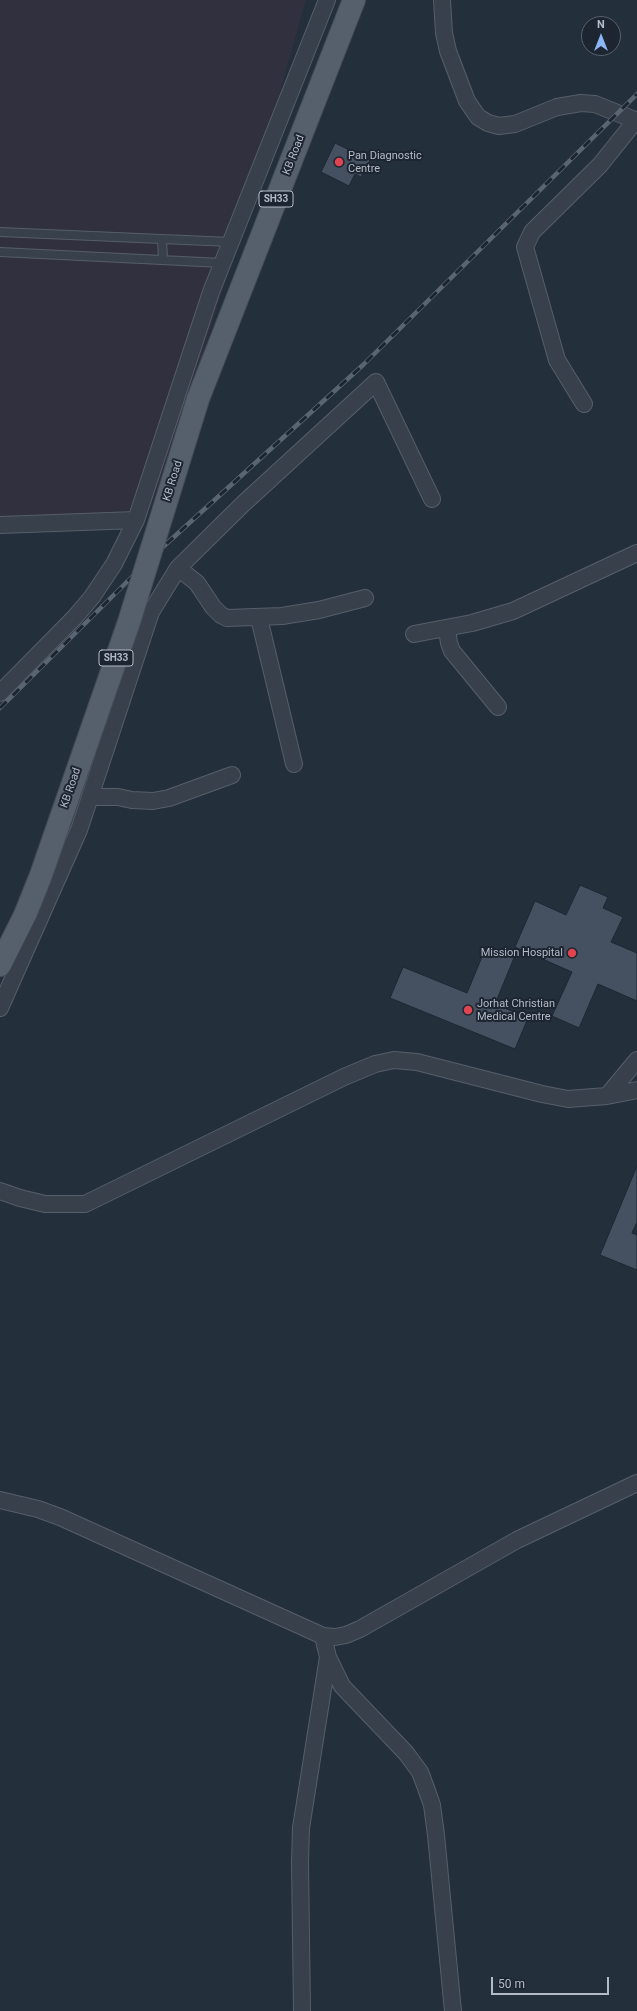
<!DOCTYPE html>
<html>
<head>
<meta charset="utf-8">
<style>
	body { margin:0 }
	#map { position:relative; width:637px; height:2011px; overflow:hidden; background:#242f3c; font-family:Roboto,sans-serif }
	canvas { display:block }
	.north { position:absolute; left:581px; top:16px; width:40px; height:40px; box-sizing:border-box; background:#1d2531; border:1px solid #59616d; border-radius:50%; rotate:0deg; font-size:11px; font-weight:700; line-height:16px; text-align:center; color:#b3bbc8 }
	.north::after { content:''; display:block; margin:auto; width:14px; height:18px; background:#8bb5f5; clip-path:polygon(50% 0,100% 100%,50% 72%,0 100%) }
	.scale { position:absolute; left:491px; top:1977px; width:118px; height:18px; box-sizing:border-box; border:2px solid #b3bbc8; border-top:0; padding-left:5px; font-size:12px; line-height:14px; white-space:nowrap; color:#b3bbc8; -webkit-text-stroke:3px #1d2531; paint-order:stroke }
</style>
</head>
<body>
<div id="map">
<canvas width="637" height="2011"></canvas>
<div class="north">N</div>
<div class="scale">50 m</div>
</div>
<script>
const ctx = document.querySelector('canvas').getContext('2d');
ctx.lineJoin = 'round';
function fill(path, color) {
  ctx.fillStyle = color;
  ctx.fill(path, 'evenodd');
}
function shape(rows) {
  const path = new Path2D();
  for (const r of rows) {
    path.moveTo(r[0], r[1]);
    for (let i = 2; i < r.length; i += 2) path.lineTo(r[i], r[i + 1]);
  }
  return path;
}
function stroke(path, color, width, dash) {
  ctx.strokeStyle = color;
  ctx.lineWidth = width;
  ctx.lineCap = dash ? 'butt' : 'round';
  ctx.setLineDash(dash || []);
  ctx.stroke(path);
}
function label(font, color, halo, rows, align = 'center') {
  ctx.font = font + ' Roboto,sans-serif';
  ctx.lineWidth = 4;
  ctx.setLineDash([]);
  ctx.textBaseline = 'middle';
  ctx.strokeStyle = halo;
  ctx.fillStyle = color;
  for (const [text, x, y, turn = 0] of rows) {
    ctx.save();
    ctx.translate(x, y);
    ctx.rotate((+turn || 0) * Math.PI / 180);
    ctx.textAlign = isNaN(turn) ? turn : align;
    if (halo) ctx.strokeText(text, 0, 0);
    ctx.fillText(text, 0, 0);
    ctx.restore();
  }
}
const medical = shape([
	[0,0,306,0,236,248,170,458,150,508,94,515,22,518,0,517]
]);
const building = shape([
	[335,143,370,160,361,177,355,174,349,186,321,172,335,143],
	[580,885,608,897,603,908,623,917,611,942,637,953,637,1001,598,984,579,1028,552,1016,572,972,515,947,535,901,566,915,580,885],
	[486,947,514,958,495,1004,528,1018,515,1049,390,998,403,967,467,993,486,947],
	[637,1166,637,1222,632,1233,637,1235,637,1270,600,1255,637,1166]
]);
const lane = shape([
	[0,232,231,242],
	[162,239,163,260],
	[0,252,222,263]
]);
const street = shape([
	[442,0,444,33,448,51,467,101,478,117,488,123,499,126,515,124,557,107,581,103,595,104,637,121],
	[584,404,557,360,525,247,532,232,600,165,636,120],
	[0,525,136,520,211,292,327,0],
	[178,568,197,583,213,607,221,615,227,618,282,616,319,610,365,598],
	[259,618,294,764],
	[447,628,449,643,452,651,498,707],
	[414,634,472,623,513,611,637,553],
	[0,693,75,617,92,597,114,564,136,520],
	[90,797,151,612,178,568,243,504,376,382,432,499],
	[0,1008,79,830,90,797,118,797,132,800,153,801,169,798,232,775],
	[607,1096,637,1060],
	[0,1191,20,1198,45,1204,85,1204,344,1077,375,1064,394,1060,417,1062,542,1094,568,1099,607,1096,637,1090],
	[0,1500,38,1509,60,1517,323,1636,335,1637,346,1635,360,1629,517,1540,637,1483],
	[323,1636,328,1657,342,1686,406,1753,420,1772,426,1788,432,1805,436,1835,453,2011],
	[302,2011,300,1862,301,1828,328,1657]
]);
const primary = shape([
	[198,399,354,0],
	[0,965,25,915]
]);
const rail = shape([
	[0,708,153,556,363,365,637,94]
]);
const primaryBridge = shape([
	[25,915,41,875,129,622,198,399]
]);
const markers = [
	[339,162,5,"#e0444e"],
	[572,953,5,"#e0444e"],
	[468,1010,5,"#e0444e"]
];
const shields = [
	[276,199,34],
	[116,658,34]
];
const shieldNames = [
	["SH33",276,199],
	["SH33",116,658]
];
const streetNames = [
	["KB Road",294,155,-69],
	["KB Road",173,481,-73],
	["KB Road",71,788,-71]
];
const poiNames = [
	["Pan Diagnostic",348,156],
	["Centre",348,169],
	["Mission Hospital",563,953,"right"],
	["Jorhat Christian",477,1004],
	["Medical Centre",477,1017]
];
fill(medical, '#31303e');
fill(building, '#455160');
stroke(building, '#1f2733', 1);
stroke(lane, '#565e6a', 10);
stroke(street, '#565e6a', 18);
stroke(primary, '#444c58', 24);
stroke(lane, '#38404c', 8);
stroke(street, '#38404c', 16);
stroke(primary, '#565f6c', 22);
stroke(rail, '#5a6573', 4.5);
stroke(rail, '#1d2531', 3, [9]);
stroke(primaryBridge, '#444c58', 24, []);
stroke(primaryBridge, '#565f6c', 22);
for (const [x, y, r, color] of markers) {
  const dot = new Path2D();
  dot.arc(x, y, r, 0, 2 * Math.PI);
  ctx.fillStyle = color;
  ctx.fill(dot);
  stroke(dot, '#1d2531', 1.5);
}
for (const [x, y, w] of shields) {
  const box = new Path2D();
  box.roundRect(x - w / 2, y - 8, w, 16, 3);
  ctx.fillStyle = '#1d2531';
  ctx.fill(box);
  stroke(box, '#b3bbc8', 1);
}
label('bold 10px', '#b3bbc8', null, shieldNames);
label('11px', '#b3bbc8', '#1d2531', streetNames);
label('11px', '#b3bbc8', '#1d2531', poiNames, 'left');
</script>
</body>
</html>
